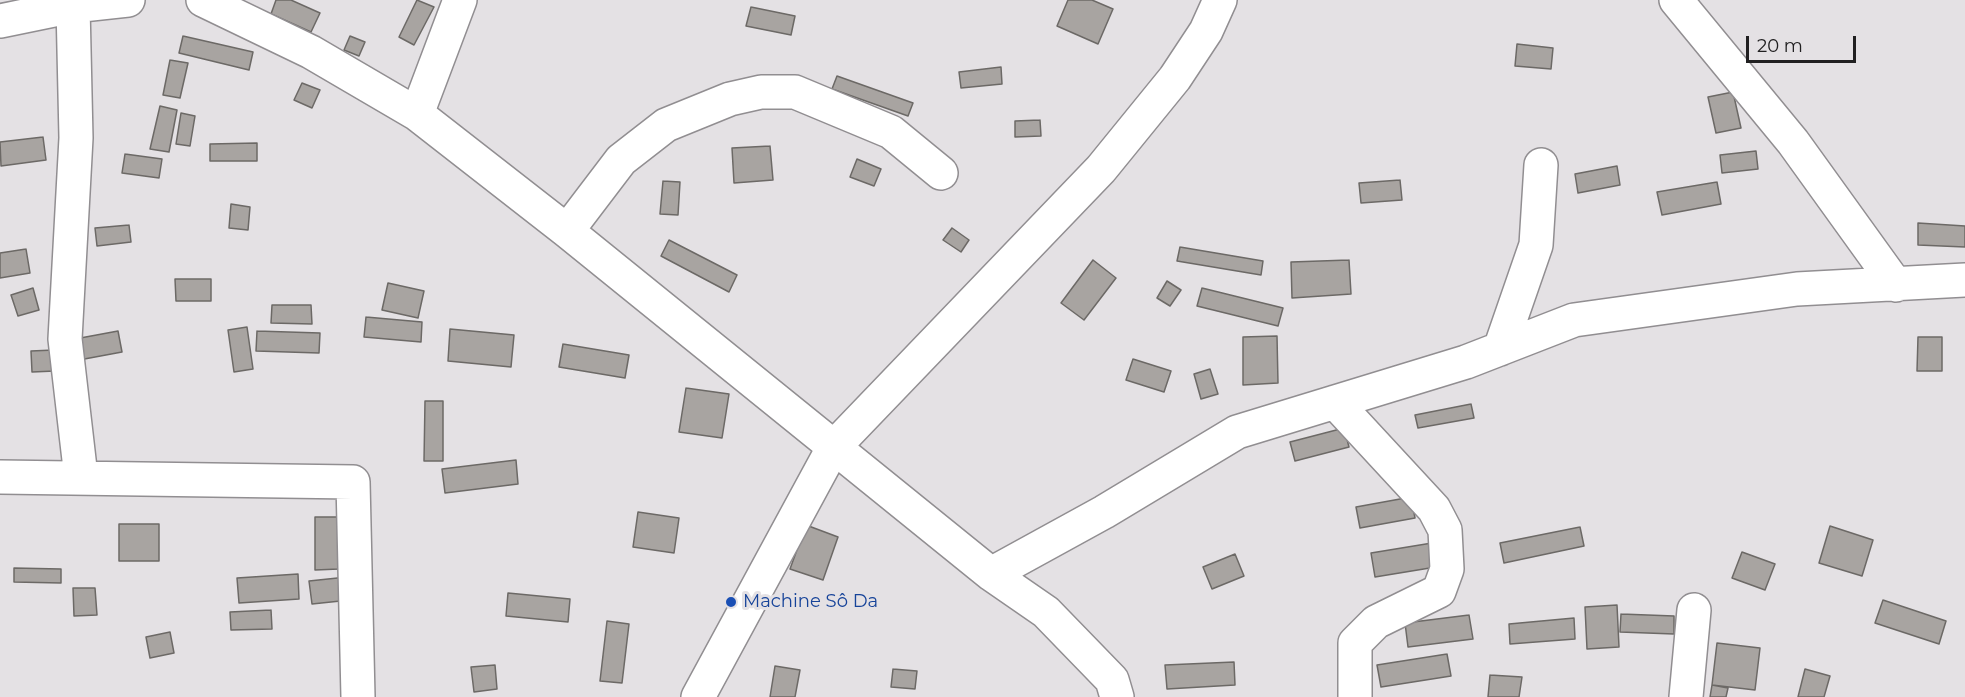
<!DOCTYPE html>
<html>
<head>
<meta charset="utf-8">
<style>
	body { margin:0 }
	#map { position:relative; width:1965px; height:697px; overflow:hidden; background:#e4e1e4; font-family:Montserrat,sans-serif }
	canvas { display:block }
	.scale { position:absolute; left:1746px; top:36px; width:110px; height:27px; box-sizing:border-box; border:3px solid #212021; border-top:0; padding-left:8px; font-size:18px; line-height:21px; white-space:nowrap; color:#212021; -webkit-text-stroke:4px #e4e1e4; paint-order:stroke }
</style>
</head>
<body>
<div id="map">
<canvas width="1965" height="697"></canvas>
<div class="scale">20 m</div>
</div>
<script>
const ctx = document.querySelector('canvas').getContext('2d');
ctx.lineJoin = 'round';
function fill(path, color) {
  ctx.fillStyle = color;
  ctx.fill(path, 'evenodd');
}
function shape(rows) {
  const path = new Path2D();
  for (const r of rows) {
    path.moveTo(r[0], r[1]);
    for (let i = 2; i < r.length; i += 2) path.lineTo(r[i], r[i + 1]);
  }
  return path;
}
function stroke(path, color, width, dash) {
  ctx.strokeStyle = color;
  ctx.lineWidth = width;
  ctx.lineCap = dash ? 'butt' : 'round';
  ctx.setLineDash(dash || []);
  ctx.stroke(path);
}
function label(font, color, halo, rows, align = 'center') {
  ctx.font = font + ' Montserrat,sans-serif';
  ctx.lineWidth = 6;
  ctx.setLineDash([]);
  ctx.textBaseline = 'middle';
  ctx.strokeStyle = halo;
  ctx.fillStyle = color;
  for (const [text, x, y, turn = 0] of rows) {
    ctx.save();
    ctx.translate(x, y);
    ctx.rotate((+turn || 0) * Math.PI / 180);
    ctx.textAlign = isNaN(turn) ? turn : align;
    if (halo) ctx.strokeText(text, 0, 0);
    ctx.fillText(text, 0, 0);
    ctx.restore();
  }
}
const building = shape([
	[276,0,291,0,320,13,311,32,271,14,276,0],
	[417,0,434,7,414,45,399,37,417,0],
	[1068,0,1092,0,1113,9,1098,44,1057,26,1068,0],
	[751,7,795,16,791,35,746,26,751,7],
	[183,36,253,52,249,70,179,53,183,36],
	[350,36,365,42,359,56,344,50,350,36],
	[1517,44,1553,48,1551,69,1515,66,1517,44],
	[170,60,188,63,180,98,163,95,170,60],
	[1001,67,1002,84,961,88,959,72,1001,67],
	[837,76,913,103,908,116,832,89,837,76],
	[302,83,320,90,312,108,294,100,302,83],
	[1733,92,1741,128,1716,133,1708,97,1733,92],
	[160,106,177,110,169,152,150,149,160,106],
	[181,113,195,116,190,146,176,144,181,113],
	[1040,120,1041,136,1015,137,1015,121,1040,120],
	[43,137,46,160,1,166,0,142,43,137],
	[257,143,257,161,210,161,210,144,257,143],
	[770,146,773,180,734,183,732,148,770,146],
	[1756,151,1758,169,1722,173,1720,155,1756,151],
	[125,154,162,159,159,178,122,173,125,154],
	[857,159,881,169,874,186,850,177,857,159],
	[1617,166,1620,185,1578,193,1575,174,1617,166],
	[1400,180,1402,200,1361,203,1359,183,1400,180],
	[663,181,680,182,678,215,660,214,663,181],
	[1717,182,1721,204,1662,215,1657,192,1717,182],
	[231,204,250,207,248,230,229,228,231,204],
	[1918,223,1965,226,1965,247,1918,245,1918,223],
	[129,225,131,242,97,246,95,228,129,225],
	[952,228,969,240,961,252,943,240,952,228],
	[669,240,737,275,729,292,661,256,669,240],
	[1180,247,1263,261,1261,275,1177,261,1180,247],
	[26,249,30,273,0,278,0,253,26,249],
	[1093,260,1116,278,1084,320,1061,303,1093,260],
	[1349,260,1351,294,1292,298,1291,262,1349,260],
	[175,279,211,279,211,301,176,301,175,279],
	[1167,281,1181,290,1170,306,1157,298,1167,281],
	[388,283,424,291,418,318,382,310,388,283],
	[33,288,39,310,18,316,11,295,33,288],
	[1202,288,1283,308,1278,326,1197,306,1202,288],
	[272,305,311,305,312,324,271,323,272,305],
	[366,317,422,322,421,342,364,337,366,317],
	[247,327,253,369,234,372,228,330,247,327],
	[450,329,514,335,511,367,448,361,450,329],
	[118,331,122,352,79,360,75,339,118,331],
	[257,331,320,333,319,353,256,351,257,331],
	[1277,336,1278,383,1243,385,1243,337,1277,336],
	[1918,337,1942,337,1942,371,1917,371,1918,337],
	[563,344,629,355,625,378,559,367,563,344],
	[54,350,55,371,32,372,31,351,54,350],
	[1133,359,1171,371,1164,392,1126,380,1133,359],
	[1210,369,1218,394,1201,399,1194,374,1210,369],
	[686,388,729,394,722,438,679,432,686,388],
	[425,401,443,401,443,461,424,461,425,401],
	[1471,404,1474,418,1418,428,1415,415,1471,404],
	[1344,428,1349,447,1295,461,1290,442,1344,428],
	[516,460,518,484,445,493,442,469,516,460],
	[1411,497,1415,518,1360,528,1356,507,1411,497],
	[638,512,679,518,674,553,633,547,638,512],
	[315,517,339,517,339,569,315,570,315,517],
	[119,524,159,524,159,561,119,561,119,524],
	[806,525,838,537,823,580,790,569,806,525],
	[1830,526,1873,540,1862,576,1819,563,1830,526],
	[1580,527,1584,546,1504,563,1500,543,1580,527],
	[1432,543,1436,567,1375,577,1371,553,1432,543],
	[1742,552,1775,564,1765,590,1732,578,1742,552],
	[1235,554,1244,576,1212,589,1203,567,1235,554],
	[14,568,61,569,61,583,14,582,14,568],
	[298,574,299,599,239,603,237,578,298,574],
	[347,577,350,600,312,604,309,581,347,577],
	[73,588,95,588,97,615,74,616,73,588],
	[508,593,570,599,568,622,506,616,508,593],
	[1883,600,1946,621,1939,644,1875,623,1883,600],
	[1617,605,1619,647,1587,649,1585,607,1617,605],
	[271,610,272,629,231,630,230,612,271,610],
	[1621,614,1674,616,1674,634,1620,632,1621,614],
	[1469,615,1473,639,1408,647,1405,623,1469,615],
	[1574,618,1575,639,1510,644,1509,624,1574,618],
	[607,621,629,624,622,683,600,681,607,621],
	[170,632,174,653,150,658,146,637,170,632],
	[1717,643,1760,648,1755,690,1712,685,1717,643],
	[1447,654,1451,676,1381,687,1377,665,1447,654],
	[1234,662,1235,685,1167,689,1165,665,1234,662],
	[495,665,497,689,474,692,471,667,495,665],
	[775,666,800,670,795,697,770,697,775,666],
	[893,669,917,671,915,689,891,687,893,669],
	[1805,669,1830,676,1824,697,1798,697,1805,669],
	[1490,675,1522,677,1519,697,1488,697,1490,675],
	[1712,685,1728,688,1726,697,1710,697,1712,685]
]);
const minor = shape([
	[203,0,311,52,417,114,567,231,991,574,1046,612,1112,680,1117,697],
	[1676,0,1793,142,1896,285],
	[73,6,76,138,65,339,81,477],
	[0,21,73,6,128,0],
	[417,114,460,0],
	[567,231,621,160,666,125,730,99,761,92,795,92,891,132,941,173],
	[1500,349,1536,245,1541,165],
	[1335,402,1434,509,1445,530,1447,569,1439,591,1376,622,1355,643,1355,697],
	[0,477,353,482,358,697],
	[991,574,1104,512,1237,432,1466,362,1574,320,1797,289,1965,280],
	[1686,697,1694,610]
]);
const tertiary = shape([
	[698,697,833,448,1101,169,1175,78,1206,31,1220,0]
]);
const markers = [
	[731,602,6,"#1a4fb4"]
];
const transitNames = [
	["Machine Sô Da",743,602]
];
fill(building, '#a8a4a1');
stroke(building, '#6c6966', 1.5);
stroke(minor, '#918e91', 36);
stroke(tertiary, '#918e91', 36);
stroke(minor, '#fff', 33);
stroke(tertiary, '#fff', 33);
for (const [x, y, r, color] of markers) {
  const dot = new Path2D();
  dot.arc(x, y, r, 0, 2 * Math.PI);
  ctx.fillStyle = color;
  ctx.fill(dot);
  stroke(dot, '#e4e1e4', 2);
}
label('18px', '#164399', '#e4e1e4', transitNames, 'left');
</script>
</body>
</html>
